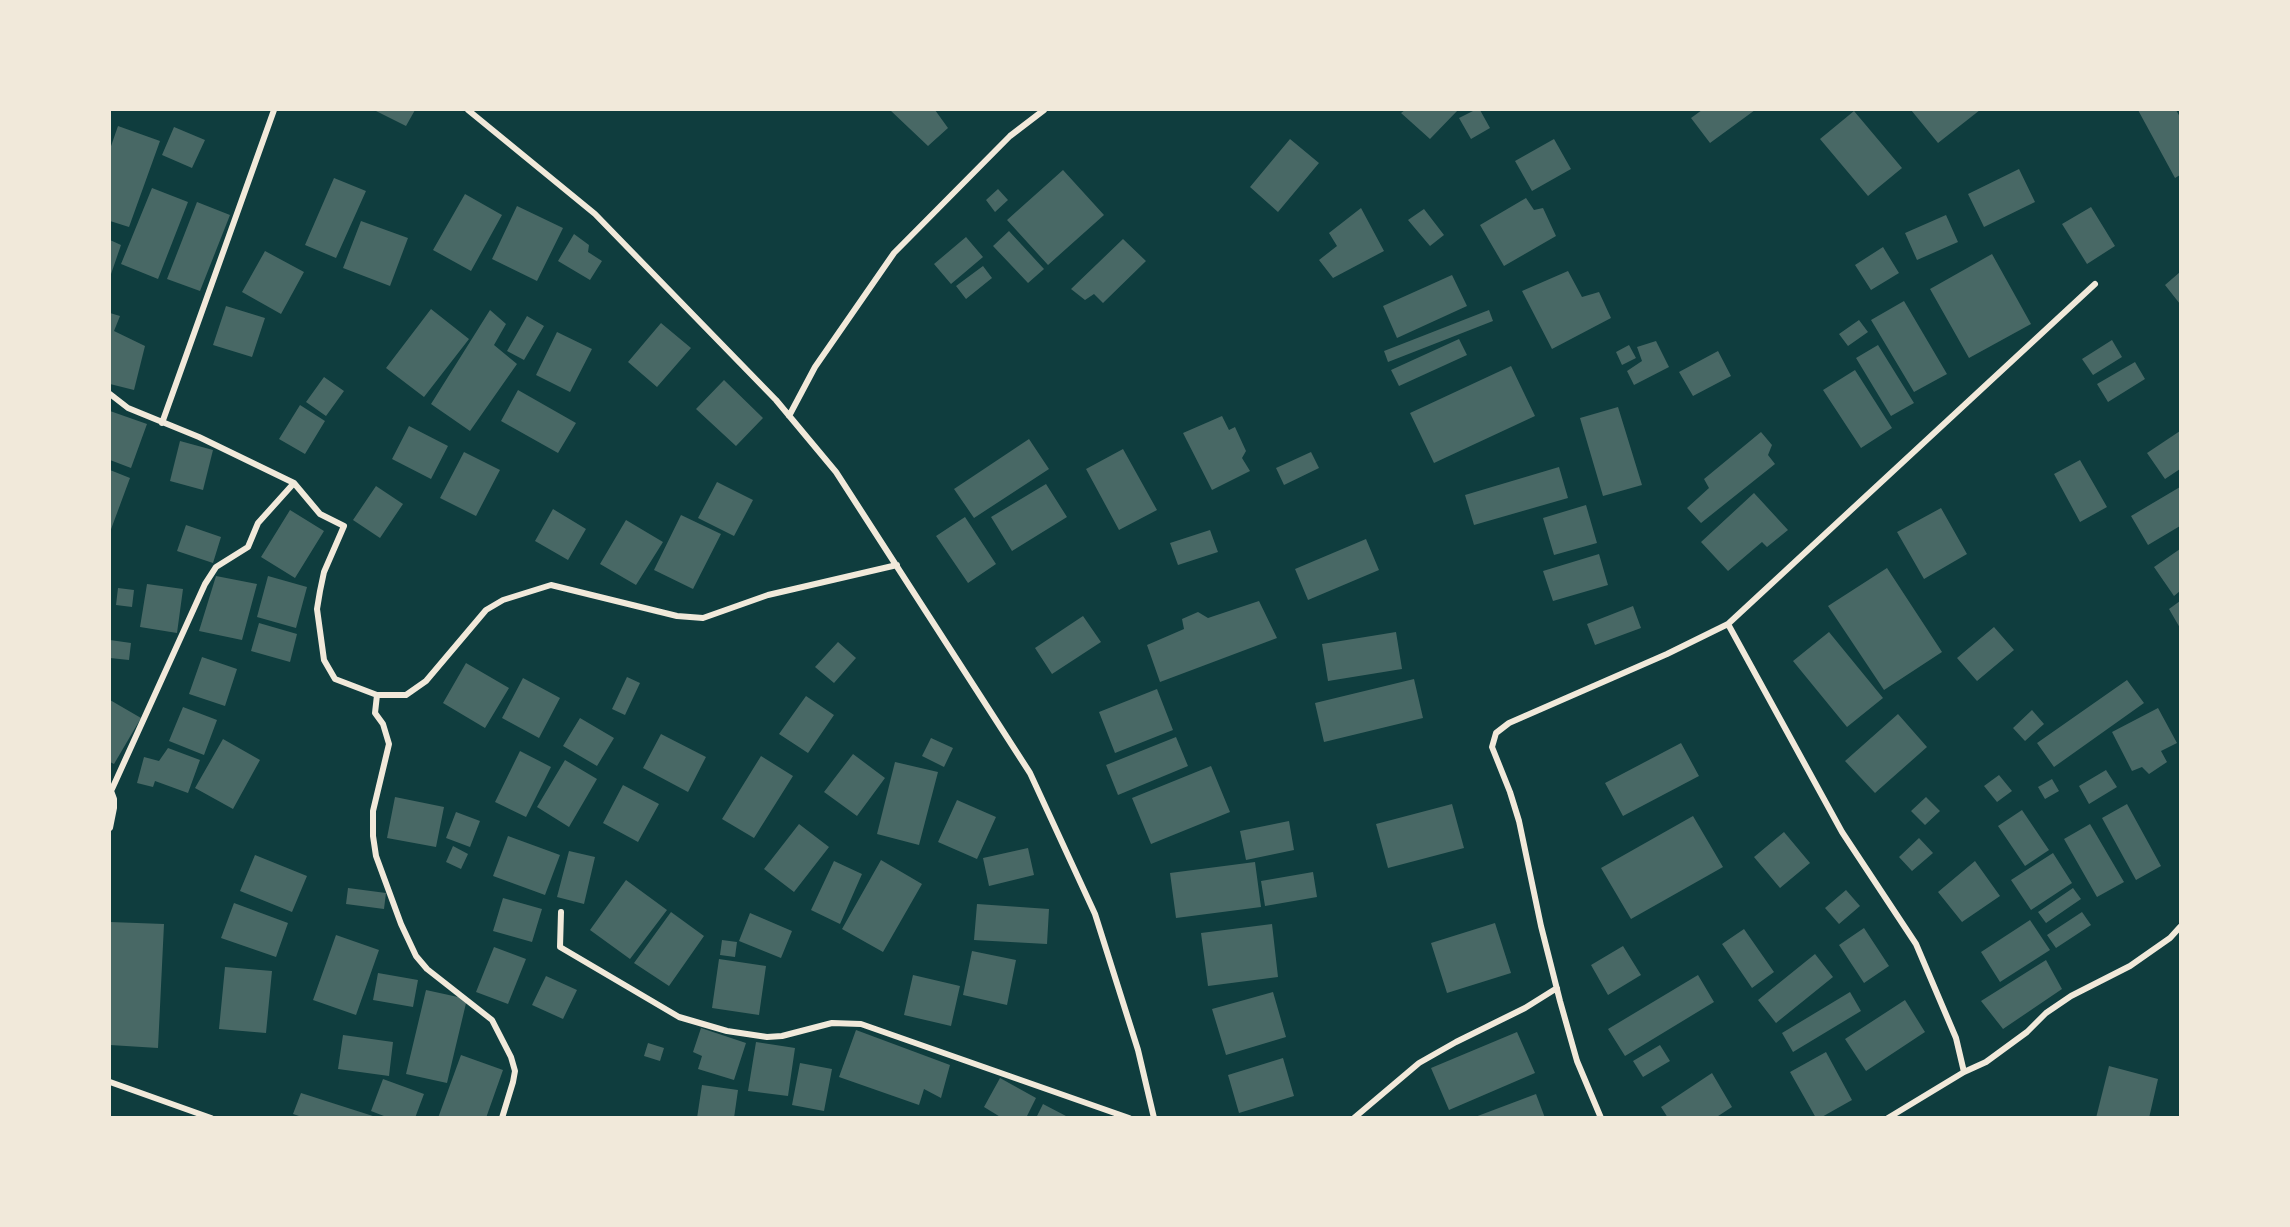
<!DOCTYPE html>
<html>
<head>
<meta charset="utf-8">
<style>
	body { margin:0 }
	#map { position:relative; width:2290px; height:1227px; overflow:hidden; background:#0f3d3e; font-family:Raleway,sans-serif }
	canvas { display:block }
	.frame { position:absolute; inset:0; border:111px solid #f1e9da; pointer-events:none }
</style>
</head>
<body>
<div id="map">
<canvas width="2290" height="1227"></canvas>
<div class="frame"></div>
</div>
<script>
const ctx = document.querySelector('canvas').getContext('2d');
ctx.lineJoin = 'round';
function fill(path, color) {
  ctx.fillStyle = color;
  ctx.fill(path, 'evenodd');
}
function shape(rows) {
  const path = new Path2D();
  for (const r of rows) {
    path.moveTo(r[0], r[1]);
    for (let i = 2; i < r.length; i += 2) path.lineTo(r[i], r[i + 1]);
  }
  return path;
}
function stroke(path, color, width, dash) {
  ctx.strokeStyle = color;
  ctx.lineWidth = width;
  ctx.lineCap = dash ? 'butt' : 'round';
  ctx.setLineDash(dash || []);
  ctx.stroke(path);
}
const building = shape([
	[374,110,415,110,406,126],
	[890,110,935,110,948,128,928,146],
	[1405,110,1458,110,1430,139,1401,113],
	[1475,110,1480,110,1490,128,1471,139,1459,118],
	[1702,110,1755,110,1710,143,1691,118],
	[1911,110,1980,110,1938,143],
	[2138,110,2176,110,2180,117,2180,175,2175,178],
	[1854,111,1902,168,1868,196,1820,139],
	[118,126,160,141,129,227,110,221,110,149],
	[174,127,205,140,192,168,162,155],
	[1290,139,1319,163,1278,212,1250,187],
	[1554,139,1571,169,1532,191,1515,161],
	[2019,169,2035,202,1984,227,1968,194],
	[1063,170,1104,215,1048,265,1007,220],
	[334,178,366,191,336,258,305,245],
	[152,188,188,202,158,279,121,264],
	[998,189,1008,200,995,212,986,200],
	[465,194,502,215,471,271,433,250],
	[1526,198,1534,210,1543,208,1556,236,1504,266,1480,225],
	[197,202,230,215,200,291,167,279],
	[517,206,563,228,537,281,492,259],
	[2091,207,2115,246,2087,264,2062,224],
	[1361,208,1384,251,1333,278,1319,260,1337,246,1329,233],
	[1424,209,1444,235,1430,246,1408,220],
	[1946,215,1958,242,1917,260,1905,233],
	[361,221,408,238,390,286,343,268],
	[1009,231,1044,269,1028,283,993,246],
	[574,234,589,245,588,252,602,261,590,280,558,261],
	[966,237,983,257,951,284,934,264],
	[1123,239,1146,261,1103,303,1094,294,1085,300,1071,289],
	[110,240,121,245,110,277],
	[1883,247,1899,273,1871,290,1855,265],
	[265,251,304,272,281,314,242,292],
	[1992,254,2031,324,1969,358,1930,289],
	[983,266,992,278,966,299,956,286],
	[1568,271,1582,297,1599,292,1611,318,1552,349,1522,291],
	[2180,272,2180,304,2165,285],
	[1452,275,1467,306,1397,338,1383,306],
	[1904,301,1947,374,1914,392,1871,320],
	[226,306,265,318,252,357,213,345],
	[431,309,469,339,424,397,386,368],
	[490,310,506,324,494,345,517,364,470,431,431,404],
	[1489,310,1493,321,1388,362,1384,351],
	[110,313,120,316,114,331,145,346,134,390,110,384],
	[527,316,544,326,524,360,507,351],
	[1859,320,1868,332,1848,346,1839,334],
	[661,323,691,348,657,387,628,362],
	[557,332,592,349,570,392,536,375],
	[1459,339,1467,355,1399,386,1391,370],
	[2112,340,2122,357,2093,375,2082,359],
	[1656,341,1669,367,1634,385,1627,371,1642,361,1637,347],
	[1629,345,1636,358,1622,365,1616,352],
	[1878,345,1914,403,1891,416,1856,358],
	[1718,351,1731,376,1693,396,1679,372],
	[2135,362,2145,379,2108,402,2097,384],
	[1511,366,1535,416,1434,463,1410,413],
	[1855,370,1892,428,1861,448,1823,390],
	[324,377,344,391,326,416,306,402],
	[724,380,763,418,736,446,696,409],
	[518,390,576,423,558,453,501,421],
	[300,405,325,421,305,454,279,439],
	[1618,407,1642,485,1603,496,1580,418],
	[110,411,147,424,131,468,110,460],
	[1222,416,1229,430,1235,427,1246,451,1242,458,1250,471,1212,490,1183,433],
	[409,426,448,446,431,479,392,459],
	[2180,431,2180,469,2165,479,2147,453],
	[1761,432,1772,445,1768,455,1775,464,1701,523,1687,508,1709,488,1704,479],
	[1029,439,1049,469,974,518,954,489],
	[180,441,213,450,203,490,170,481],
	[1123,449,1157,510,1119,530,1086,469],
	[464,452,500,470,476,516,440,498],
	[1311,452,1319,468,1284,485,1276,468],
	[2080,460,2107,507,2080,522,2054,474],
	[1559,467,1568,498,1474,525,1465,495],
	[110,470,130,478,110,532],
	[717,482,753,500,734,536,698,518],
	[1046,484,1067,517,1012,551,991,517],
	[376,486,403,504,380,538,353,520],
	[2180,487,2180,526,2148,545,2131,516],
	[1754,493,1788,530,1767,547,1762,542,1728,571,1701,542],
	[1586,505,1597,543,1554,555,1543,518],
	[1941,508,1967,554,1924,579,1897,532],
	[553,509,586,529,568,560,535,541],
	[290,510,324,531,295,578,261,557],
	[681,515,721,534,693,589,654,570],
	[965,517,996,564,968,583,936,536],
	[626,520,663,542,636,585,600,564],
	[186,525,221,537,213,563,177,551],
	[1210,530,1218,552,1178,565,1170,543],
	[1366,539,1379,570,1308,600,1295,569],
	[2180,549,2180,591,2174,596,2154,567],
	[1599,554,1608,585,1553,601,1543,571],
	[1887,568,1942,652,1884,690,1828,606],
	[216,576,257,584,242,640,199,631],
	[268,576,307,587,296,628,257,617],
	[147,584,183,589,177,633,140,627],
	[118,588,134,590,132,607,116,605],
	[1259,601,1277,638,1160,682,1147,645,1184,629,1182,619,1198,612,1208,618],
	[2180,601,2180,628,2169,609],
	[1633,606,1641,628,1595,645,1587,624],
	[1083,616,1101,642,1052,674,1035,648],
	[259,623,297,634,290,662,251,651],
	[1994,627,2014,650,1977,681,1957,658],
	[1396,632,1402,669,1328,681,1322,644],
	[1829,632,1883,698,1847,727,1793,661],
	[110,640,131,643,129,660,110,658],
	[838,642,856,658,834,683,815,667],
	[202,657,237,669,225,706,189,694],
	[466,663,509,688,485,728,443,703],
	[627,677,640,683,625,715,612,709],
	[523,678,560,698,539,738,502,718],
	[1414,679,1423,718,1324,742,1315,703],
	[2127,680,2144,703,2054,767,2037,743],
	[1157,689,1173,730,1115,753,1099,712],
	[806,696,834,715,808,753,779,734],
	[110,700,141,718,114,764,110,762],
	[183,707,217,720,204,755,169,741],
	[2158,708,2177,743,2161,751,2167,762,2149,774,2142,767,2132,771,2112,732],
	[2032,710,2044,724,2025,741,2013,728],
	[1898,714,1927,747,1875,793,1845,761],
	[580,718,614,738,597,766,563,746],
	[661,734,706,757,688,792,643,768],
	[1176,737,1188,766,1118,795,1106,765],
	[931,738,953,748,944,767,922,756],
	[223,739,260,760,233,809,195,788],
	[1681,743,1699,776,1623,816,1605,783],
	[168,748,200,760,188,793,155,781,153,787,137,783,144,757,159,761],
	[520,751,551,767,526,817,495,802],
	[853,754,885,778,857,816,824,792],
	[761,756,793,776,754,838,722,819],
	[565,760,597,779,569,827,537,807],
	[895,762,938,772,919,845,877,834],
	[1211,766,1230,812,1151,844,1132,798],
	[2106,770,2117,787,2089,804,2079,786],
	[1999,775,2012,791,1997,802,1984,786],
	[2052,779,2059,791,2045,799,2038,787],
	[623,785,659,804,638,842,603,823],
	[395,797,444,807,436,847,387,838],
	[1926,797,1940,811,1925,825,1911,811],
	[957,800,996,817,977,859,938,842],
	[1452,804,1464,848,1388,868,1376,824],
	[2127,804,2161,866,2136,880,2102,818],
	[2022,810,2049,850,2025,866,1998,826],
	[456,812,480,821,470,847,446,838],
	[1693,816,1723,867,1631,919,1601,868],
	[1289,821,1294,850,1246,860,1240,831],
	[799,824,829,847,794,892,764,869],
	[2090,824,2124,882,2097,897,2064,839],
	[1784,832,1810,863,1780,888,1754,857],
	[508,836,560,855,545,895,493,876],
	[1919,838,1933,853,1912,871,1899,857],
	[453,846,468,854,461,869,446,862],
	[1028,848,1034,875,989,886,983,858],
	[569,851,595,857,584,904,557,897],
	[2053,853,2072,883,2031,910,2011,880],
	[255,855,307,876,292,912,240,891],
	[881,860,922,884,883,952,842,929],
	[834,861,862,874,840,924,811,910],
	[1975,861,2000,896,1962,922,1938,892],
	[1255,862,1261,907,1176,918,1170,873],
	[1313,872,1317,897,1265,906,1261,881],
	[626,880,667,910,630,959,590,930],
	[348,888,386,893,384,909,346,904],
	[2073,888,2081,899,2046,923,2038,912],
	[1846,890,1860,906,1839,924,1825,908],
	[503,898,542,909,532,942,493,931],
	[234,903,288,923,276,957,221,938],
	[977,904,1049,909,1047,944,974,940],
	[671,912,704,936,669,986,634,963],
	[2082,912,2091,925,2056,948,2047,935],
	[750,913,792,931,781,958,739,941],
	[2030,920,2050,950,2000,982,1981,952],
	[110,922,164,924,158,1048,110,1045],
	[1495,923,1511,973,1447,993,1431,943],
	[1272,924,1278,977,1208,986,1201,933],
	[1864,928,1889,966,1864,983,1839,945],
	[1744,929,1774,972,1752,988,1722,944],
	[336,935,379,950,356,1015,313,1000],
	[722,940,737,942,735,957,720,955],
	[1623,946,1641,975,1608,995,1591,965],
	[494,947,526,959,508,1004,476,992],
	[972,951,1016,960,1007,1005,963,995],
	[1815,954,1833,977,1776,1023,1758,1000],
	[719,959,766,966,759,1015,712,1008],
	[2046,960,2062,989,2003,1029,1981,1001],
	[225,967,272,971,266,1033,219,1029],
	[378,973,418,980,413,1007,373,1000],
	[913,975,960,986,951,1026,904,1015],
	[1698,975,1714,1002,1625,1056,1608,1029],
	[546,976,577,990,563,1019,532,1005],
	[426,990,467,999,447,1083,406,1074],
	[1273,992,1286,1037,1226,1055,1212,1009],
	[1850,992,1861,1011,1793,1052,1782,1033],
	[1905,1000,1925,1032,1866,1071,1845,1039],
	[701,1028,746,1043,734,1080,698,1069,702,1056,693,1052],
	[856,1030,950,1065,941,1098,924,1089,919,1105,839,1077],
	[1517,1032,1535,1073,1449,1110,1431,1068],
	[343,1035,393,1042,389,1076,338,1069],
	[756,1042,795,1048,788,1096,748,1091],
	[648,1043,664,1048,660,1061,644,1056],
	[1660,1045,1670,1061,1643,1077,1633,1061],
	[1826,1052,1852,1100,1820,1118,1816,1118,1790,1072],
	[461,1055,503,1070,486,1118,438,1118],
	[1283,1058,1294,1096,1239,1113,1228,1075],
	[800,1063,832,1069,824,1111,792,1105],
	[2109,1066,2158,1079,2149,1118,2096,1118],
	[1712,1073,1732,1107,1715,1118,1668,1118,1661,1107],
	[1000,1078,1036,1098,1026,1118,1002,1118,984,1107],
	[383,1079,424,1094,415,1118,389,1118,371,1111],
	[702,1085,738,1090,734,1118,697,1118],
	[301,1093,376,1117,376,1118,305,1118,293,1114],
	[1536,1094,1545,1118,1475,1118,1475,1117],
	[1043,1104,1066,1116,1065,1118,1036,1118]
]);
const minor = shape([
	[468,110,595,214,776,400,836,472,1030,773,1095,914,1138,1050,1154,1118],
	[110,394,128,408,199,437,294,483,320,514,344,526,324,572,320,591,317,609,324,660,335,679,377,695,406,695,426,681,486,610,503,600,551,585,677,616,703,618,768,595,897,565],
	[789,416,815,367,894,253,1010,136,1044,110],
	[162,423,274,110],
	[1728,624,1842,832,1916,944,1956,1038,1964,1072],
	[377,695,375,713,383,724,389,744,373,811,373,836,376,856,401,924,416,956,427,969,492,1020,511,1057,515,1071,513,1082,502,1118],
	[112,789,205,584,216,567,248,547,258,523,294,483],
	[110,828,114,808,114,799,110,788],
	[561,912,560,947,679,1017,727,1031,767,1037,782,1036,832,1023,861,1024,1129,1118],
	[110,1082,211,1118],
	[1354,1118,1419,1063,1456,1042,1525,1008,1557,988],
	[1601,1118,1577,1061,1560,1001,1541,926,1519,821,1510,792,1492,747,1496,733,1509,723,1667,654,1728,624,2095,284],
	[1888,1118,1964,1072,1986,1062,2027,1032,2046,1013,2071,996,2130,966,2170,938,2180,927]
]);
fill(building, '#486865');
stroke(minor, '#f1e9da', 6);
</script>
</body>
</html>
